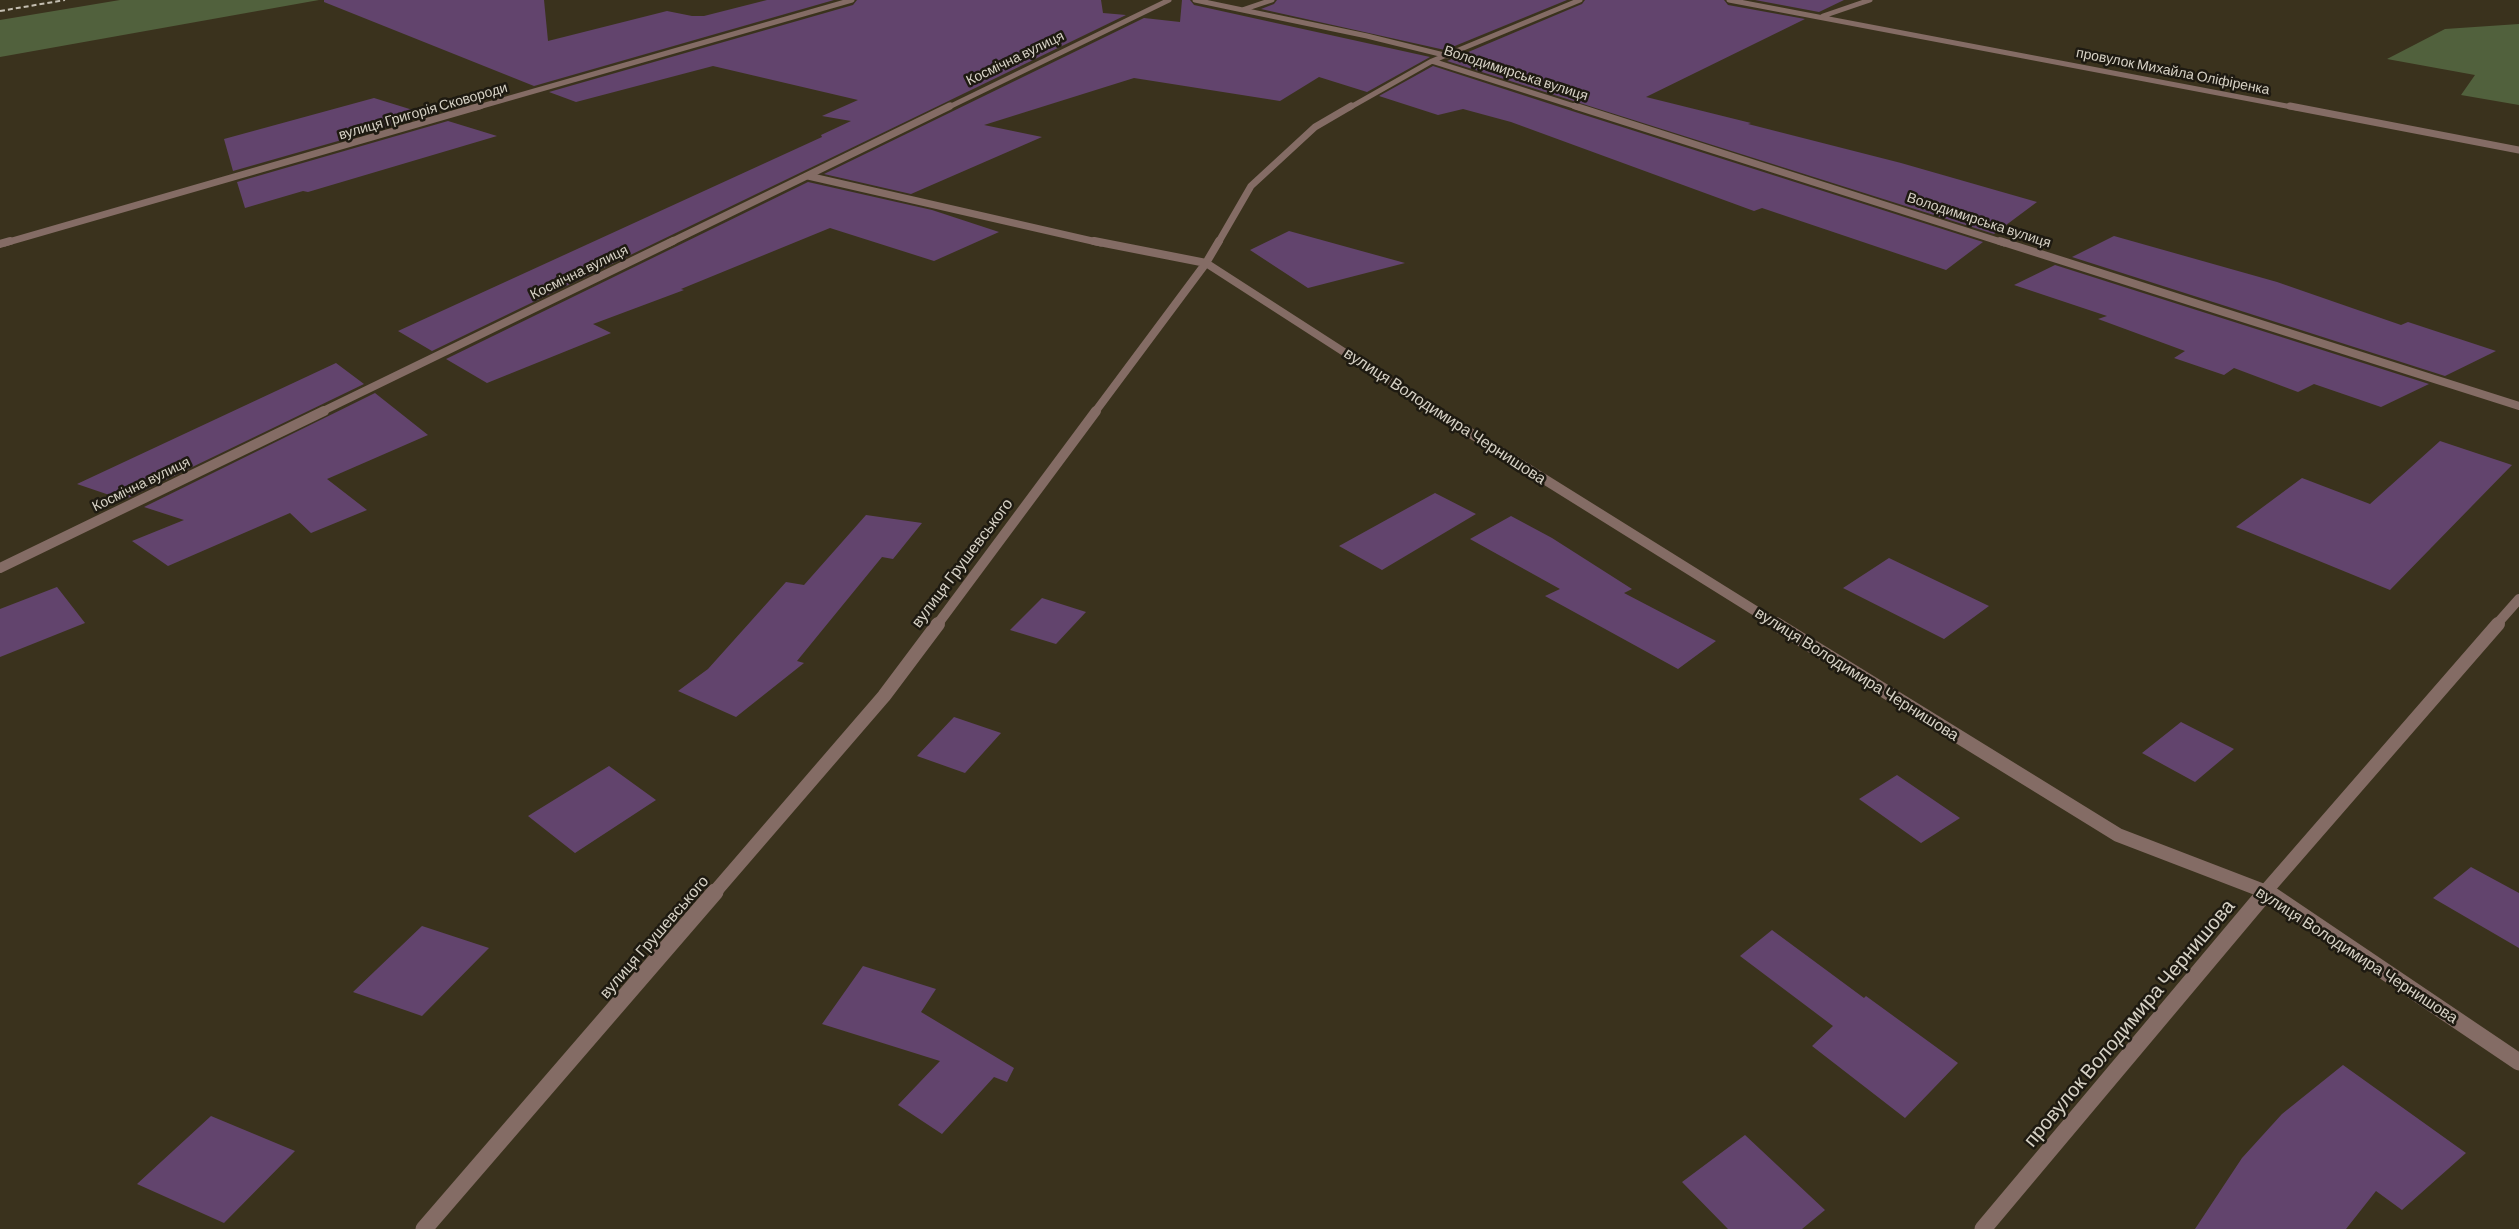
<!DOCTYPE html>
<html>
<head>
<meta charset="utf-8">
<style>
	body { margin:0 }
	canvas { display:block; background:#3a321d }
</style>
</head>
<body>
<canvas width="2519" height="1229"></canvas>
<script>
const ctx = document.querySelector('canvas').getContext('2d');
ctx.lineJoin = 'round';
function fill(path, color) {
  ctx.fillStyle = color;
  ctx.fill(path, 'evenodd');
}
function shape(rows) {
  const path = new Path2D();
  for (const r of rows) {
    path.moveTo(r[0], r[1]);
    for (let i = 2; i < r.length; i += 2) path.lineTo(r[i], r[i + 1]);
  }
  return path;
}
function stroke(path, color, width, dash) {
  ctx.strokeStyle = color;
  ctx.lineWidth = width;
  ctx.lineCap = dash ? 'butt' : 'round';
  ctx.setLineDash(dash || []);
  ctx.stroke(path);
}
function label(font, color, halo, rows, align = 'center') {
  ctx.font = font + ' Barlow,sans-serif';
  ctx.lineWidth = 5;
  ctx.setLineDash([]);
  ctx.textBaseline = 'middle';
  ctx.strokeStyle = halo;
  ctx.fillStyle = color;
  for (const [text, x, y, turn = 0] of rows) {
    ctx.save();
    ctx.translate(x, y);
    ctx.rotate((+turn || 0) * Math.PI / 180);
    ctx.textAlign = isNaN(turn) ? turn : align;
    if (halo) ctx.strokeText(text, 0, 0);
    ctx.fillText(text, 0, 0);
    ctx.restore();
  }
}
const green = shape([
	[120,0,319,0,0,57,0,20],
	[2519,24,2519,105,2461,95,2475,75,2387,59,2445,29]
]);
const building = shape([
	[324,0,544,0,548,41,667,11,692,16,704,16,767,0,834,0,534,86,324,2],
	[857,0,1101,0,1103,13,1126,15,432,351,398,331,822,137,821,135,851,121,822,116,858,100,713,66,576,102,549,92,853,5],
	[1182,0,1190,0,1194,5,1430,57,1367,92,1319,77,1280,101,1134,78,984,125,1042,137,911,194,824,174,1144,18,1180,22],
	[1277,0,1567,0,1445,50,1261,9,1274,4],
	[1585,0,1724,0,1728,5,1805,19,1646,97,1751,123,1748,124,1901,163,2037,202,1994,234,1447,61,1582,4],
	[1755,0,1844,0,1819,12],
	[1433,66,1572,111,1983,242,1946,270,1762,208,1754,211,1511,122,1463,109,1438,115,1379,96],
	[374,98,429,115,233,171,224,139],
	[448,121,497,136,308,192,303,191,245,208,237,182],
	[808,182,932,210,999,232,934,261,830,228,681,289,684,290,593,324,611,333,487,383,446,359],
	[1289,231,1405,263,1308,288,1250,250],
	[2114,236,2277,282,2401,325,2408,322,2496,351,2445,376,2072,257],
	[2055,265,2429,384,2381,407,2314,384,2298,392,2234,368,2224,375,2174,358,2185,351,2098,319,2107,316,2014,285],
	[336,363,364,384,124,500,77,484],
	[375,393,428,435,327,479,367,510,311,533,290,513,168,566,132,541,184,520,144,507],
	[2440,441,2512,465,2390,590,2236,527,2302,478,2370,504],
	[1435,493,1476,514,1382,570,1339,546],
	[866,515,922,523,893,559,882,557,797,661,804,663,736,717,678,691,708,669,786,582,804,585],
	[1511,516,1552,538,1632,589,1624,593,1716,641,1678,669,1545,596,1560,589,1470,539],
	[1889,558,1989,606,1944,639,1843,588],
	[57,587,85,623,0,657,0,609],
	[1042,598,1086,612,1056,644,1010,630],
	[954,717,1001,733,965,773,917,756],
	[2181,722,2234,749,2195,782,2142,753],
	[609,766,656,800,575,853,528,816],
	[1897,775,1960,818,1921,843,1859,799],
	[2471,867,2519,893,2519,948,2433,898],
	[422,926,489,948,422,1016,353,992],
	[1772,930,1864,998,1866,996,1958,1063,1905,1118,1812,1046,1833,1026,1740,956],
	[863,966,936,989,921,1012,1014,1068,1007,1082,994,1077,942,1134,898,1105,940,1061,822,1024],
	[2343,1065,2466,1153,2402,1210,2376,1191,2346,1229,2195,1229,2242,1158,2282,1114],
	[211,1116,295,1151,224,1223,137,1184],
	[1745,1135,1825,1210,1802,1229,1728,1229,1682,1182]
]);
const minorFar5 = shape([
	[1195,0,1367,36,1448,56],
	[1729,0,2297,108],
	[1242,10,1272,0],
	[1823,16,1870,0],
	[1432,61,1580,108],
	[475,108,852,0],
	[947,108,1169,0],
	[1349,108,1432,61,1580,0]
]);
const minorFar4 = shape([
	[1575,106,2004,243],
	[2290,106,2519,150],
	[808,176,1101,243],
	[5,243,480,106],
	[669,243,950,106],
	[1218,243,1251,186,1315,127,1351,106]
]);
const minorFar3 = shape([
	[1094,241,1206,263,1437,412],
	[2000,241,2519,406],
	[0,244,10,241],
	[321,412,673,241],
	[1095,412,1206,263,1219,241]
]);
const minorFar2 = shape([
	[1435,411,1778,625],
	[0,568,324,411],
	[937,625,1096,411],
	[2496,625,2519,599]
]);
const minorFar1 = shape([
	[1776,624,2118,835,2269,893],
	[714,893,884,696,938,624],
	[2264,893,2498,624]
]);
const minor = shape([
	[2267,892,2519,1062],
	[424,1229,715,892],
	[1983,1229,2266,892]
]);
const rail = shape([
	[0,11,65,0]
]);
const farStreetnames = [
	["Космічна вулиця",1015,58,-26],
	["провулок Михайла Оліфіренка",2173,71,11],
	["Володимирська вулиця",1516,73,18],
	["вулиця Григорія Сковороди",423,111,-16],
	["Володимирська вулиця",1979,220,18],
	["Космічна вулиця",579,272,-26],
	["Космічна вулиця",141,484,-26]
];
const streetNames = [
	["вулиця Володимира Чернишова",1445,416,33],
	["вулиця Грушевського",962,563,-53],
	["вулиця Володимира Чернишова",1857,674,32],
	["вулиця Грушевського",654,937,-49],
	["вулиця Володимира Чернишова",2357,955,33]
];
const nearStreetnames = [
	["провулок Володимира Чернишова",2129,1023,-50]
];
fill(green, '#51613d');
fill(building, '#62446d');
stroke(minorFar5, '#846c65', 5);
stroke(minorFar4, '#846c65', 7);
stroke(minorFar3, '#846c65', 8);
stroke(minorFar2, '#846c65', 10);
stroke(minorFar1, '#846c65', 14);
stroke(minor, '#846c65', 17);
stroke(rail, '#c4beb1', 2, [5, 3]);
label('14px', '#d6d1c5', '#1e1a11', farStreetnames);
label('16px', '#d6d1c5', '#1e1a11', streetNames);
label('20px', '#d6d1c5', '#1e1a11', nearStreetnames);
</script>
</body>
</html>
